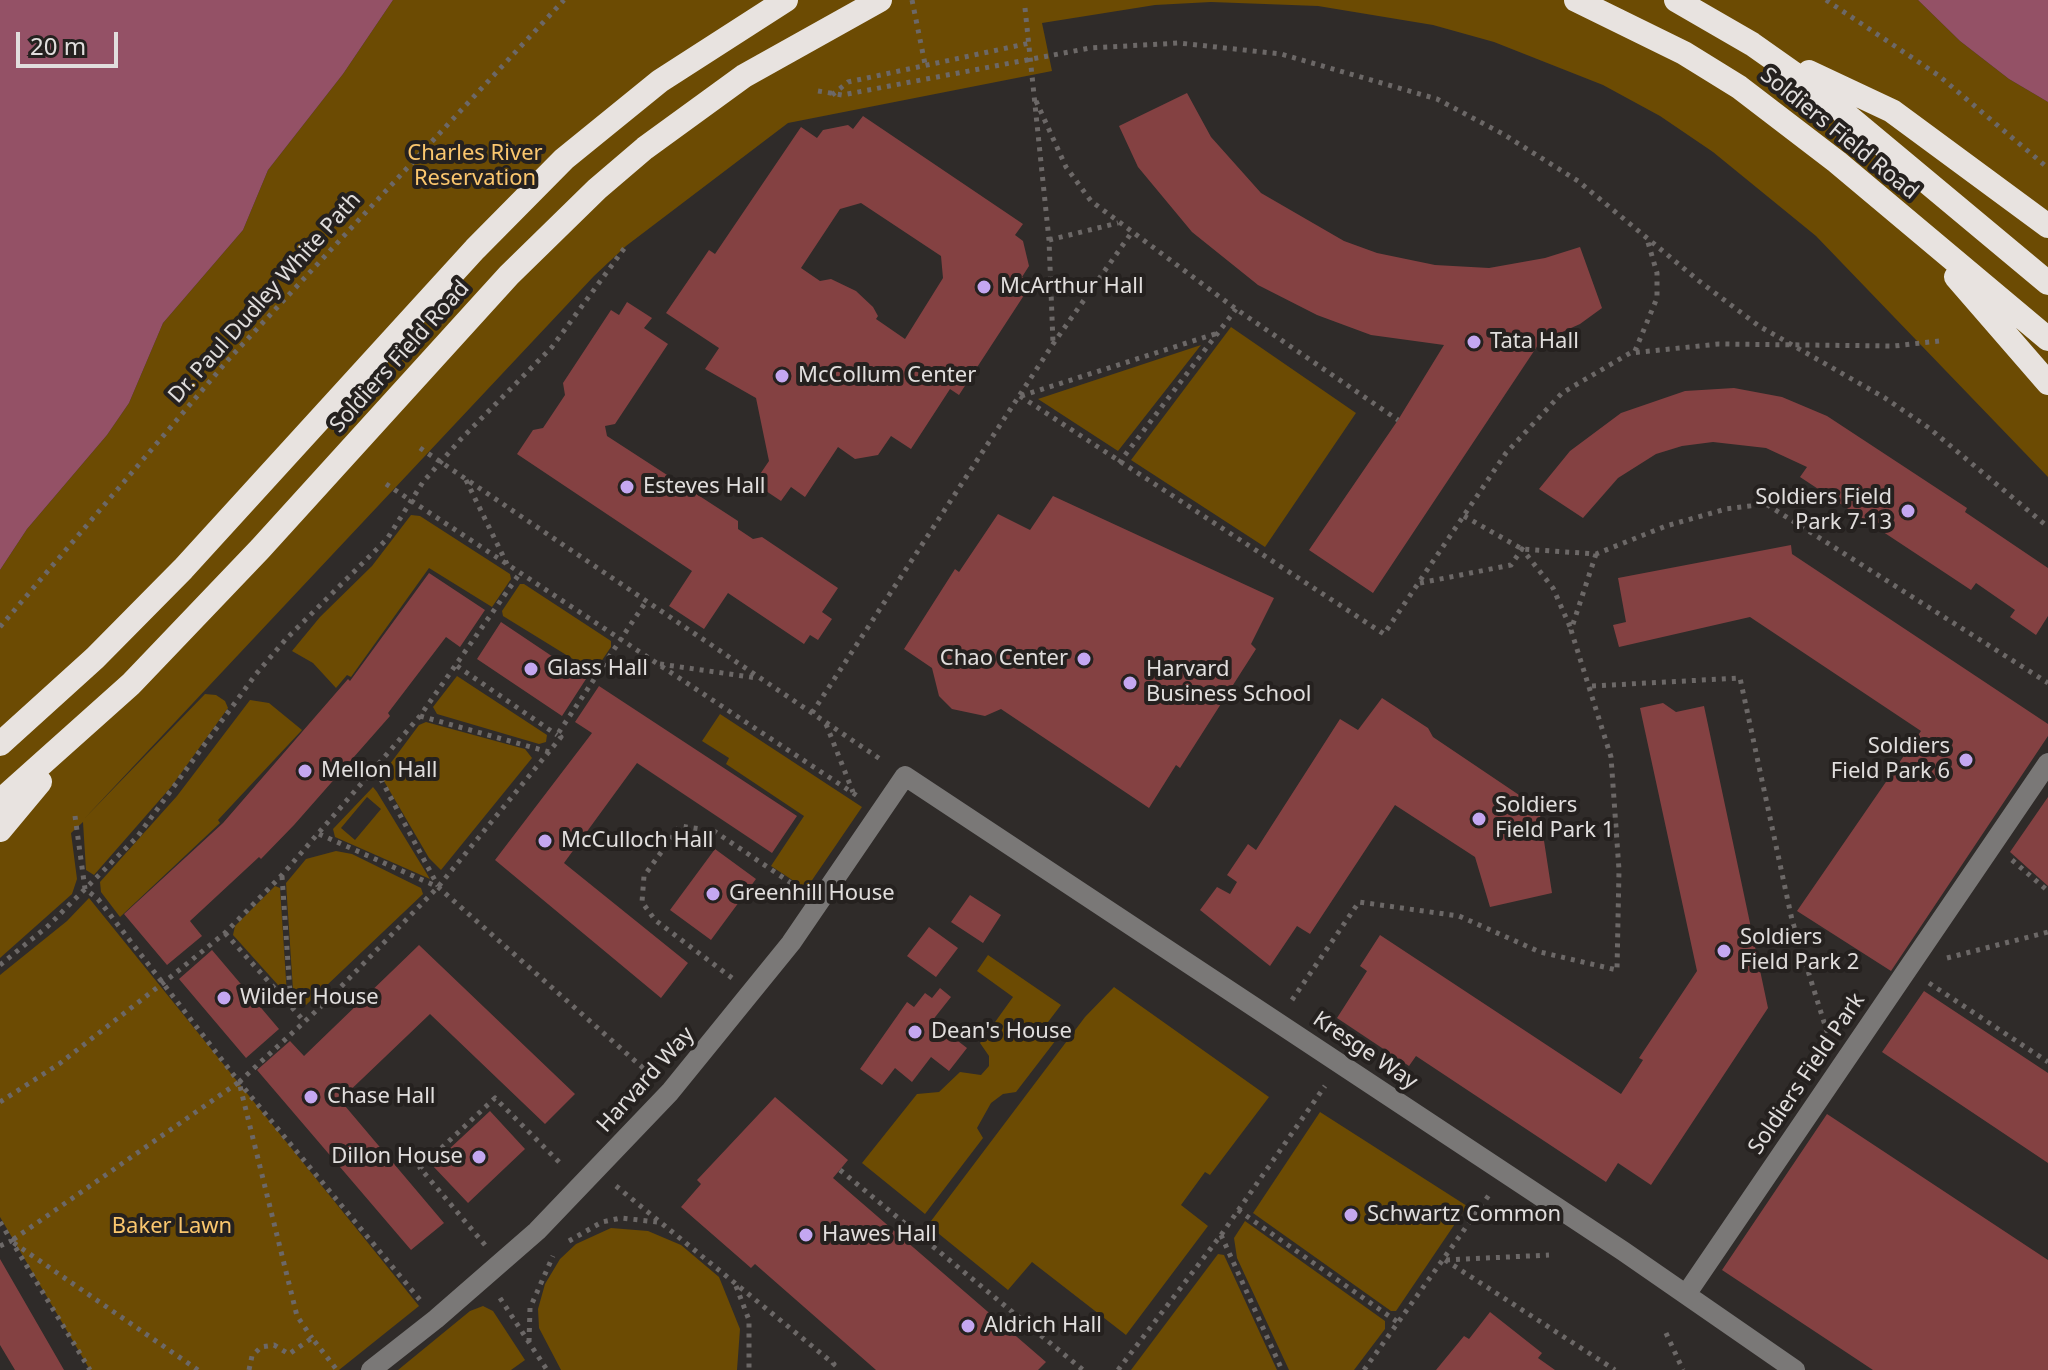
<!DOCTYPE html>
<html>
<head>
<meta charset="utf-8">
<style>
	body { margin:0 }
	#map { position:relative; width:2048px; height:1370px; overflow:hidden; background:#2f2b29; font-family:"Noto Sans",sans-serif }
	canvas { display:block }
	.scale { position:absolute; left:16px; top:32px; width:102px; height:36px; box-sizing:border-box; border:4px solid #e1dedd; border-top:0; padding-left:10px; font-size:24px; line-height:28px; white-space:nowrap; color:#e1dedd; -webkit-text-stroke:6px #25211f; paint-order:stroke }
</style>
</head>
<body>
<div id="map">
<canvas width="2048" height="1370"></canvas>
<div class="scale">20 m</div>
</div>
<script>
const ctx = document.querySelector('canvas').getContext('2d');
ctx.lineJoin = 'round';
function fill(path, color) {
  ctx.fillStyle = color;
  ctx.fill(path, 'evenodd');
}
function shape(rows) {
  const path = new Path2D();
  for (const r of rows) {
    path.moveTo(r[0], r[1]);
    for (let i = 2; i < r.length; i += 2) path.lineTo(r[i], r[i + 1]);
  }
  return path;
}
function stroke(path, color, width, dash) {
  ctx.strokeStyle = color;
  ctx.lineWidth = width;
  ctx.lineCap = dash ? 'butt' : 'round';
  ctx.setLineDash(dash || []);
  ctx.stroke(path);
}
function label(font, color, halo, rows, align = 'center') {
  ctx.font = font + ' "Noto Sans",sans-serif';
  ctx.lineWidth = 8;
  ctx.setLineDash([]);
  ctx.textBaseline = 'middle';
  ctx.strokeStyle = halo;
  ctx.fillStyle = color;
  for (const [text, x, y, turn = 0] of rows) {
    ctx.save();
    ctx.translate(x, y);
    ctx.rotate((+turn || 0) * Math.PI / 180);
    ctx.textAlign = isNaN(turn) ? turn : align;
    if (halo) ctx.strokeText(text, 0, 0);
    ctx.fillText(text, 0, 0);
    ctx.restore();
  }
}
const green = shape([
	[393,0,1918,0,1960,41,2009,79,2048,102,2048,477,1816,236,1713,152,1660,116,1603,85,1494,42,1433,25,1318,6,1211,2,1155,5,1042,23,1052,71,788,123,626,246,594,276,84,819,205,694,216,695,225,701,228,708,171,787,94,875,86,870,83,822,71,833,77,879,72,894,0,958,0,570,27,529,107,435,129,403,163,323,243,230,268,170,343,74],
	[1231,327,1356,413,1265,547,1131,460],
	[1201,345,1118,451,1038,399],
	[411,515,420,516,510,574,511,579,492,607,429,568,351,677,347,675,336,688,313,663,292,651,320,617,372,566],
	[520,584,524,584,611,641,611,647,594,672,503,616,502,611],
	[457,676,547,735,546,742,539,744,437,714,433,707],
	[250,700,269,703,302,730,218,820,220,823,120,917,101,892,100,882,177,796],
	[720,714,862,807,806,889,771,866,804,816,726,764,729,758,702,741],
	[426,722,525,749,532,758,441,870,429,858,381,776,419,725],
	[373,787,377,792,430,879,335,837,333,829],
	[367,797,381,809,355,840,341,828],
	[336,851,352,854,421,888,423,894,306,1005,293,990,286,883,306,859],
	[275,886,280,888,287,995,233,935,235,926],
	[89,898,419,1306,339,1370,90,1370,0,1217,0,975,67,921],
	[988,955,1061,1005,1045,1026,1059,1036,1016,1092,1003,1094,991,1103,977,1128,983,1138,925,1214,862,1163,917,1094,939,1092,960,1072,981,1075,989,1066,989,1056,980,1043,1013,997,977,971],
	[1114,987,1269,1097,1210,1175,1205,1172,1181,1205,1208,1226,1126,1335,1032,1262,1008,1290,928,1225,1085,1017],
	[1320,1112,1467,1206,1396,1311,1391,1311,1253,1213],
	[1245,1221,1385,1321,1385,1329,1354,1370,1289,1370,1237,1258,1234,1238],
	[611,1228,648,1231,681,1245,719,1277,740,1329,737,1370,561,1370,539,1328,538,1309,545,1284,560,1259,576,1244],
	[1218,1254,1224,1255,1277,1370,1131,1370],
	[483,1306,493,1311,525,1360,511,1370,398,1370,470,1311]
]);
const water = shape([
	[0,0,393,0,343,74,268,170,243,230,163,323,129,403,107,435,27,529,0,570],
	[1918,0,2048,0,2048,102,2009,79,1960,41]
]);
const building = shape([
	[1187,93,1211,137,1261,193,1344,241,1377,253,1435,265,1489,268,1545,258,1580,247,1602,308,1580,324,1540,342,1373,593,1309,550,1398,420,1444,345,1371,335,1317,315,1258,285,1192,232,1138,167,1119,126],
	[863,116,1023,224,1015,235,1023,241,1029,266,1022,277,1032,283,959,395,950,389,911,449,891,436,878,455,855,459,838,447,805,497,791,487,781,501,754,483,769,461,756,398,705,369,719,348,666,313,709,250,715,254,801,127,817,138,823,130,848,125,853,129],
	[861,203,941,256,943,278,905,339,876,319,878,316,873,307,856,291,831,279,820,281,801,268,840,209],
	[627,302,652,318,644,328,668,344,615,424,605,426,607,436,738,521,738,529,753,539,762,537,838,588,822,612,832,619,818,640,810,635,804,644,728,593,704,629,669,606,692,571,517,454,533,430,543,428,565,395,563,383,611,310,619,315],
	[1734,388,1782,397,1827,416,1967,508,1965,512,2048,568,2048,616,2036,635,2010,617,2015,610,1976,583,1971,590,1800,477,1807,467,1766,448,1713,442,1682,446,1656,454,1618,478,1583,518,1539,489,1570,451,1621,413,1685,391],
	[1053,496,1274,598,1251,644,1256,649,1180,768,1176,765,1149,808,1001,709,985,716,952,709,939,696,932,668,904,649,955,569,959,572,998,514,1030,530],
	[1791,545,1792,554,2048,724,2048,736,1891,971,1797,911,1921,731,1750,617,1619,647,1613,625,1626,622,1618,578],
	[429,573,485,610,460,647,446,637,388,713,390,716,294,825,261,859,259,857,190,921,202,936,167,965,124,914,223,823,348,679,350,681],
	[501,622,586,679,562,716,477,659],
	[599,686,797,816,772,853,637,763,564,863,688,963,661,998,495,860,592,733,575,722],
	[1382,698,1428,728,1433,737,1525,799,1537,795,1552,893,1490,907,1475,857,1395,805,1310,934,1297,926,1270,966,1200,910,1217,887,1230,894,1237,882,1227,875,1248,844,1256,850,1340,719,1358,730],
	[1663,703,1676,712,1704,706,1768,1008,1651,1185,1618,1163,1606,1182,1416,1056,1409,1066,1337,1018,1367,971,1360,966,1380,935,1621,1094,1643,1060,1639,1058,1697,971,1640,708],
	[2048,797,2048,886,2010,852],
	[715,849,756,879,711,940,670,910],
	[970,895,1001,915,983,943,951,922],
	[929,927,958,948,936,977,907,956],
	[419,945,575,1094,545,1124,430,1014,340,1100,444,1223,411,1250,257,1070,290,1041,304,1056],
	[212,950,279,1029,246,1058,179,979],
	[940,988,951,997,932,1021,967,1048,949,1071,931,1057,912,1082,895,1068,882,1085,860,1069,907,1002,914,1007,925,993,932,998],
	[1924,991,2048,1073,2048,1163,1882,1052],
	[775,1097,848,1160,833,1178,1046,1362,1038,1370,876,1370,755,1264,751,1268,681,1207,701,1184,697,1180],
	[490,1111,525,1149,468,1203,432,1165],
	[1827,1114,2048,1260,2048,1370,1873,1370,1722,1270],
	[0,1259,64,1370,15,1370,0,1345],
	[1490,1312,1542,1353,1538,1358,1555,1370,1436,1370,1464,1336,1469,1339]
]);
const path = shape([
	[912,0,925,64],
	[1826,0,1938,75,2048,168],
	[1025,8,1049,240,1053,343],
	[818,91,842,95,1090,48,1179,43,1281,54,1437,99,1503,134,1578,181,1699,281,1759,326,1885,398,1929,428,2048,527],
	[832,95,848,82,1030,43],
	[1036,101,1066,167,1091,201,1236,309,1398,420],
	[1049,240,1118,223],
	[1635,351,1657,298,1657,273,1647,239],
	[1020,396,1384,634,1506,453,1562,393,1630,353,1719,344,1894,346,1939,341],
	[1021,396,1218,333],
	[420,448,883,761],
	[1119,463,1236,309],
	[466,480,507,564],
	[386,484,859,797],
	[1464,516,1522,549,1596,554,1666,526,1726,509,1766,504,2048,683],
	[1420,583,1511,565,1522,549,1553,588,1571,629],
	[0,627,228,360,564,0],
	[660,664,757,678],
	[457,666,557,735],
	[1592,686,1740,678,1792,920,1829,1038],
	[812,713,1053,344,1132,232],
	[420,716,549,752],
	[826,724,853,792],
	[376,770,438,886],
	[75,816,85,889,98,899,239,1082,420,1300],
	[319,834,438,887,651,1075],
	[2012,860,2048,891],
	[282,876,291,1007],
	[225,933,304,1021],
	[1947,958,2048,932],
	[0,965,48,926,137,837,256,674,286,639,387,539,423,482,461,439,552,347,626,246],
	[732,978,655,920,642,902,644,876,680,826,714,831,797,887],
	[1929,983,2048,1062],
	[1292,1000,1359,902,1459,916,1540,952,1617,970,1619,870,1611,757,1571,630,1596,554],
	[239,1082,328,1000,438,887,561,737,557,735,647,600],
	[0,1102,59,1064,163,983,225,933,282,875,420,716,520,573],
	[840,1170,1083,1370],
	[616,1186,834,1364,828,1370],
	[1238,1210,1399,1323],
	[0,1222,90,1370],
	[1221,1235,1282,1370],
	[569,1241,602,1222,621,1218,657,1222],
	[485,1245,420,1168,495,1098,562,1165],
	[0,1246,11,1241],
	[1445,1260,1615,1370],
	[1446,1260,1549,1255],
	[736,1286,749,1320,749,1370],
	[500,1298,547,1370],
	[1666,1333,1683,1370],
	[529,1342,530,1308,553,1256],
	[198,1370,11,1241,239,1082,297,1316,312,1338],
	[249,1370,252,1356,261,1347,274,1345,289,1354,312,1338,337,1370],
	[1118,1370,1221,1235,1325,1086],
	[1364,1370,1489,1195]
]);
const minor = shape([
	[1687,1293,2048,763],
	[371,1370,436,1319,537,1231,670,1092,791,943,905,776,1623,1251,1795,1370]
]);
const highway = shape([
	[1576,0,1684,53,1739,87,1837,162,2048,339],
	[1676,0,1752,44,1813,87,2048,283],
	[1809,72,1892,111,2048,226],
	[1956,277,2048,383],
	[0,744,95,658,183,569,475,249,564,159,660,81,786,0],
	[0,801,131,684,260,549,509,275,597,189,645,148,744,76,880,0],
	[0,830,40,782]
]);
const markers = [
	[984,287,8,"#c4a7f1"],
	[1474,342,8,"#c4a7f1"],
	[782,376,8,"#c4a7f1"],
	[627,487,8,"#c4a7f1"],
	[1908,511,8,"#c4a7f1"],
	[1084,659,8,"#c4a7f1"],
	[531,669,8,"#c4a7f1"],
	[1130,683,8,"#c4a7f1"],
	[1966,760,8,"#c4a7f1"],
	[305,771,8,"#c4a7f1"],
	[1479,819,8,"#c4a7f1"],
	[545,841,8,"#c4a7f1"],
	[713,894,8,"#c4a7f1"],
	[1724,951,8,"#c4a7f1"],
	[224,998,8,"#c4a7f1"],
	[915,1032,8,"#c4a7f1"],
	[311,1097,8,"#c4a7f1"],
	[479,1157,8,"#c4a7f1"],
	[1351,1215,8,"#c4a7f1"],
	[806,1235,8,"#c4a7f1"],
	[968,1326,8,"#c4a7f1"]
];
const streetNames = [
	["Soldiers Field Road",1839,134,39],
	["Dr. Paul Dudley White Path",265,298,-48],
	["Soldiers Field Road",400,357,-48],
	["Kresge Way",1365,1051,34],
	["Soldiers Field Park",1807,1074,-56],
	["Harvard Way",646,1080,-48]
];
const parkNames = [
	["Charles River",475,154],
	["Reservation",475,179],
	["Baker Lawn",172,1227]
];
const poiNames = [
	["McArthur Hall",1000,287],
	["Tata Hall",1490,342],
	["McCollum Center",798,376],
	["Esteves Hall",643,487],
	["Soldiers Field",1892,498,"right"],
	["Park 7-13",1892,523,"right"],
	["Chao Center",1068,659,"right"],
	["Glass Hall",547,669],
	["Harvard",1146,670],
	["Business School",1146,695],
	["Soldiers",1950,747,"right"],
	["Field Park 6",1950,772,"right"],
	["Mellon Hall",321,771],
	["Soldiers",1495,806],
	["Field Park 1",1495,831],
	["McCulloch Hall",561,841],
	["Greenhill House",729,894],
	["Soldiers",1740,938],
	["Field Park 2",1740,963],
	["Wilder House",240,998],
	["Dean's House",931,1032],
	["Chase Hall",327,1097],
	["Dillon House",463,1157,"right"],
	["Schwartz Common",1367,1215],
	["Hawes Hall",822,1235],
	["Aldrich Hall",984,1326]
];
fill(green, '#6c4b03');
fill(water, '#945166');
fill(building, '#844142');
stroke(path, '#6c6867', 5, [4, 6]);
stroke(minor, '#7a7877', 20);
stroke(highway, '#e8e3e0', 24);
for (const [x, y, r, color] of markers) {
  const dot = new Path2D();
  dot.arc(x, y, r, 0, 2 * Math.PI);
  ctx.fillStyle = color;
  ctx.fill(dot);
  stroke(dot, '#25211f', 3);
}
label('22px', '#e1dedd', '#25211f', streetNames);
label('22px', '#fbc76e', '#25211f', parkNames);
label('22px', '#e1dedd', '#25211f', poiNames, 'left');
</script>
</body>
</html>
